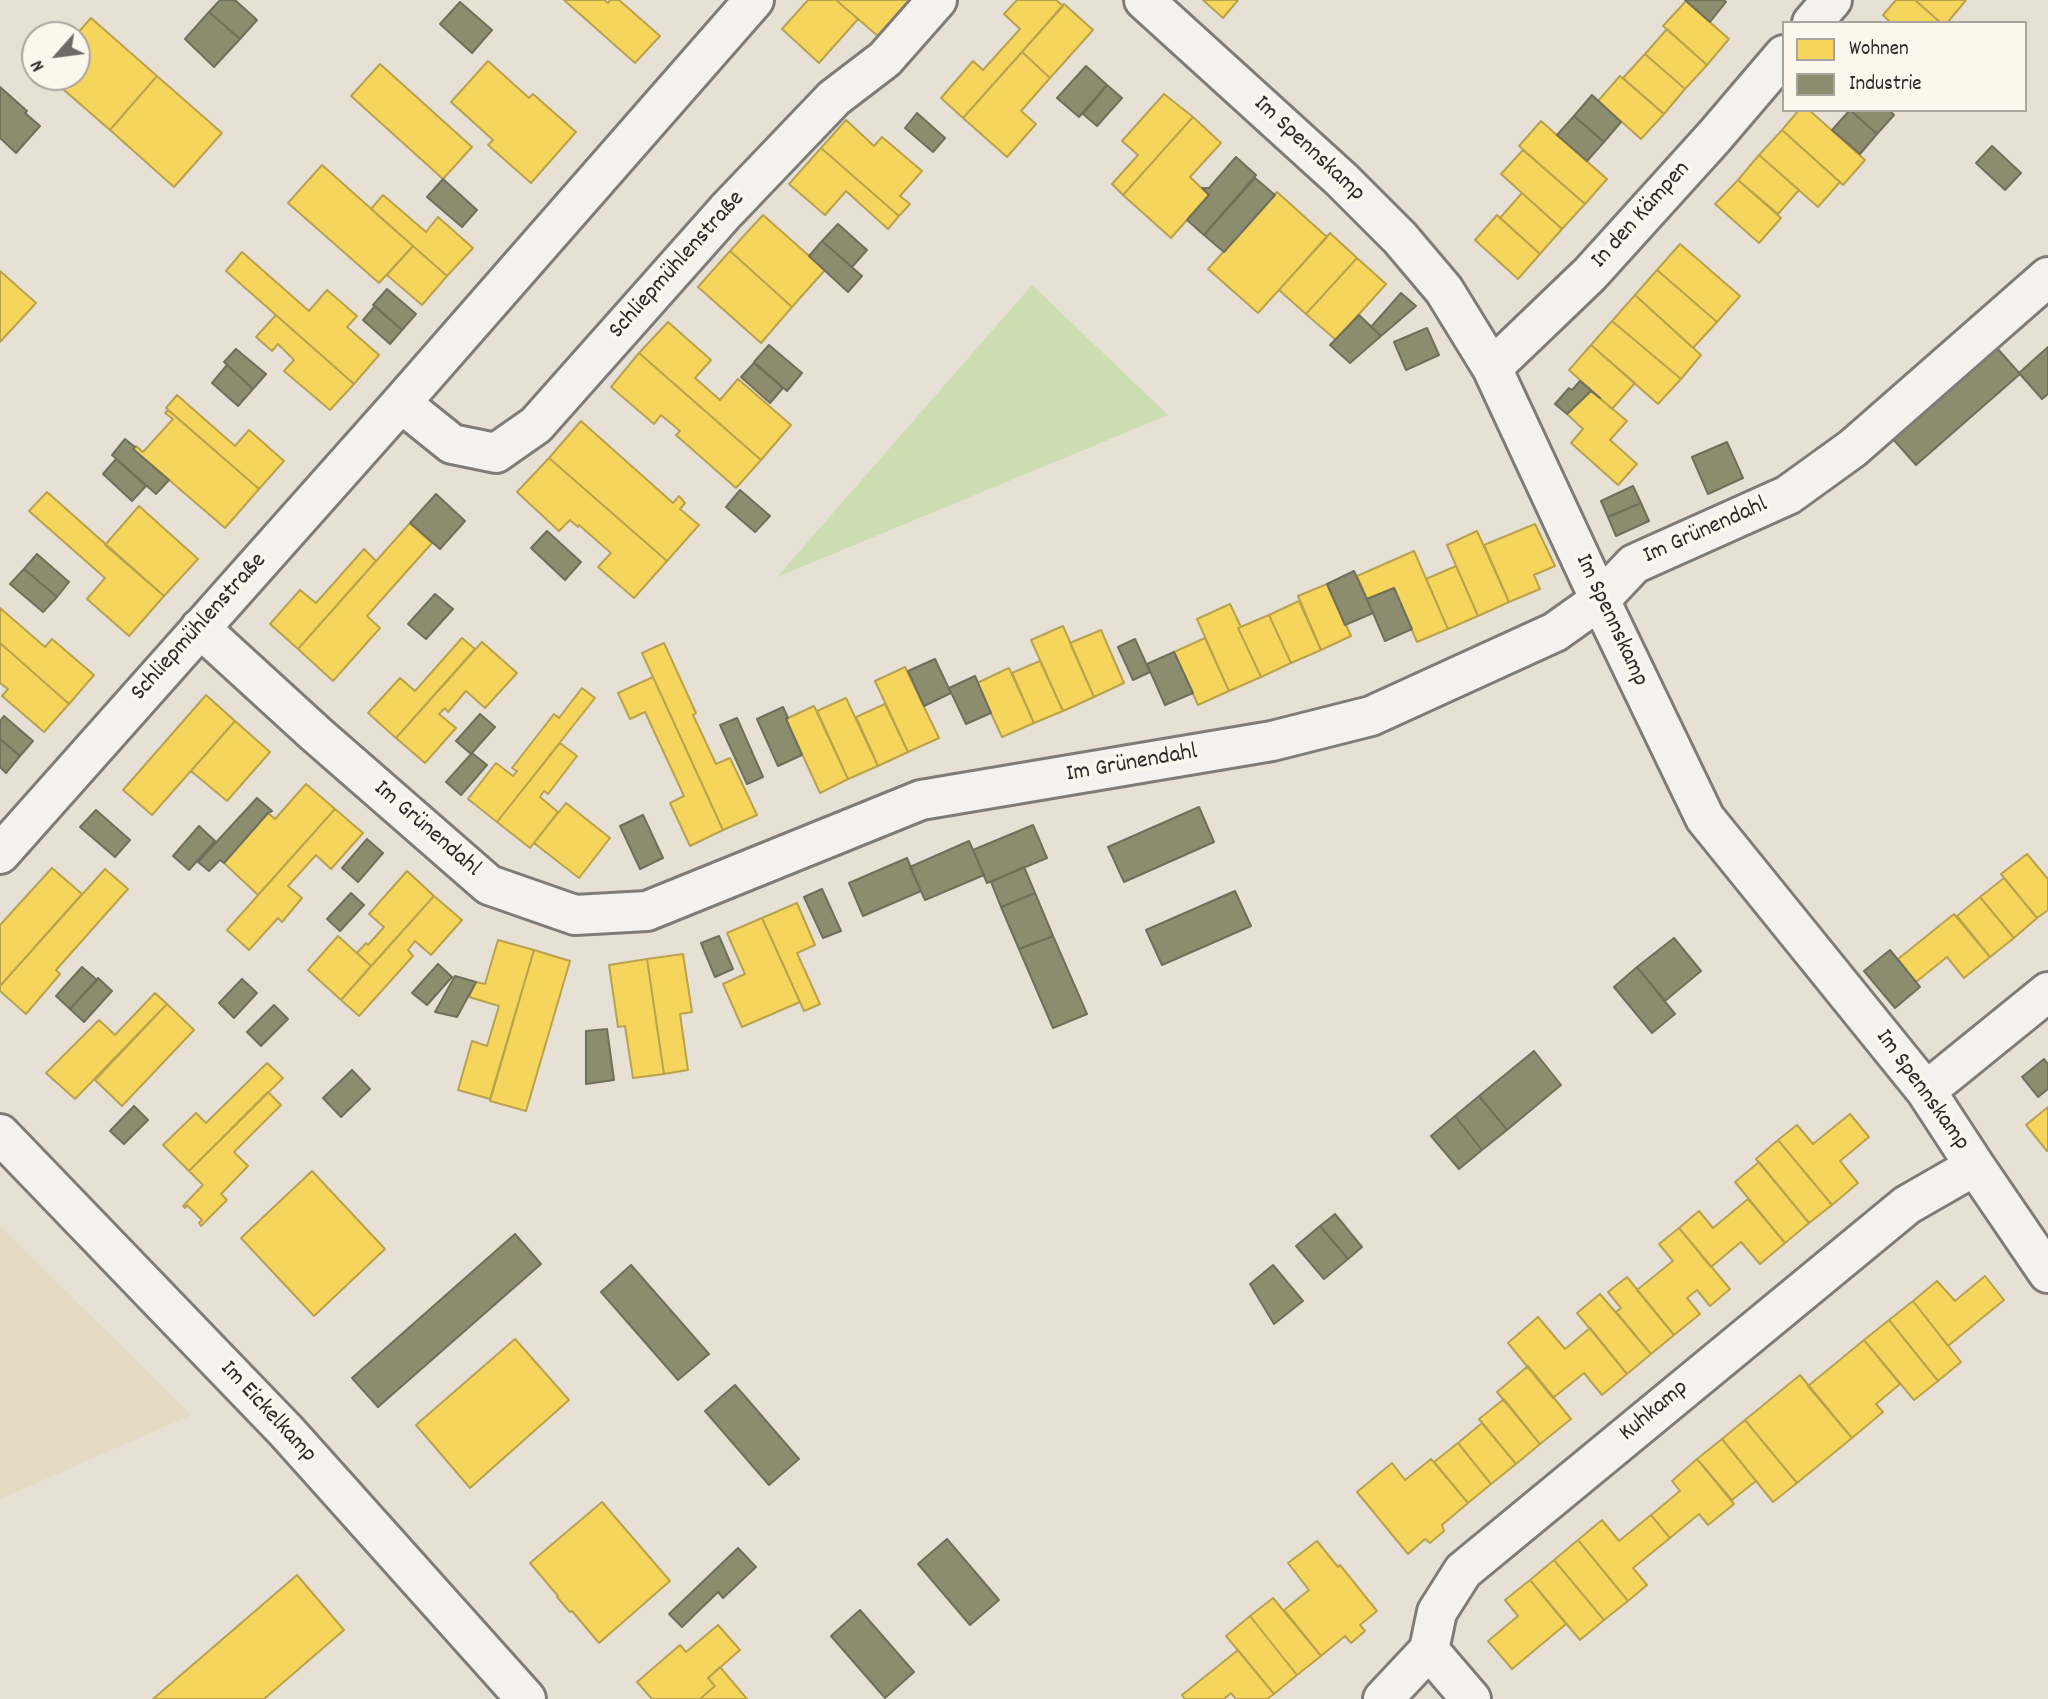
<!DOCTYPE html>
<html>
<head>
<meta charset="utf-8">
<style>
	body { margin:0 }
	#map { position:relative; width:2048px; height:1699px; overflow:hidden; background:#e6e0d5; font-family:Dekko,sans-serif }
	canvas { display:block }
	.legend { position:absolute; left:1782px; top:21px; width:245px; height:91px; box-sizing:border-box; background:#fbf7ec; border:2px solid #a8a59f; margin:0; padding:9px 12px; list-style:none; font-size:21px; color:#2b2b2b }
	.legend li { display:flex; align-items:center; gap:14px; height:35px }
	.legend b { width:35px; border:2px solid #a8a59f }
	.north { position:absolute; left:21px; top:21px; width:70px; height:70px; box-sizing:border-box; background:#fbf7ec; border:2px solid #a8a59f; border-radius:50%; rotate:242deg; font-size:19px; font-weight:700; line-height:28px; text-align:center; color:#2b2b2b }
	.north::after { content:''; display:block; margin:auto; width:24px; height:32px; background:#6c6a66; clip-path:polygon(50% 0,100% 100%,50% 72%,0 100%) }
</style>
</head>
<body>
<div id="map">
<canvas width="2048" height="1699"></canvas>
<ul class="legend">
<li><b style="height:19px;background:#f6d55c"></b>Wohnen</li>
<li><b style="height:19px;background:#8c8c6e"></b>Industrie</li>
</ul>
<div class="north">N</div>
</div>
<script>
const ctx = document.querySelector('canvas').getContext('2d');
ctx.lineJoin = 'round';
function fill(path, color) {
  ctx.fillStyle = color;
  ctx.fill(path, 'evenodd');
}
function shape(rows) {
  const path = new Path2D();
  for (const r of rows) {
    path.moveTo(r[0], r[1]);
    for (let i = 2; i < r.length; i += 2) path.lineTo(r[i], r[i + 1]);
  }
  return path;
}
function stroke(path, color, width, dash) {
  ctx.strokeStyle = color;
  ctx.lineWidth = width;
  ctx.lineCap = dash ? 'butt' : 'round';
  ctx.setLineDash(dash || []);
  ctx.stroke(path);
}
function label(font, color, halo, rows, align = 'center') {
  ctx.font = font + ' Dekko,sans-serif';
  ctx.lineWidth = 7;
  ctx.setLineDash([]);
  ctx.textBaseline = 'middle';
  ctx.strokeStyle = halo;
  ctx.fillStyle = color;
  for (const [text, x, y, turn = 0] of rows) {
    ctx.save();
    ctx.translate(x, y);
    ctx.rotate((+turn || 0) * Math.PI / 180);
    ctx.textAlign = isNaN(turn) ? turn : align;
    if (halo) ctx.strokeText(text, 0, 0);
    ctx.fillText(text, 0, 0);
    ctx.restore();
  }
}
const built = shape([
	[0,1226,191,1415,0,1499]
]);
const green = shape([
	[1032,285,1168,415,777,577]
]);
const homes = shape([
	[564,0,604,0,608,3,610,0,619,0,660,36,635,63,564,0],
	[808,0,836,0,858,19,819,63,782,29,808,0],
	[836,0,912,0,879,37,836,0],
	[1017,0,1056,0,1063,6,963,118,941,98,973,61,983,70,1020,29,1004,14,1017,0],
	[1203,0,1238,0,1223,18,1203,0],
	[1896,0,1915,0,1941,23,1891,23,1883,15,1896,0],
	[1915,0,1966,0,1947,23,1941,23,1915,0],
	[1686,1,1729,39,1707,65,1663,26,1686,1],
	[1064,4,1093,30,1050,78,1022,52,1064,4],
	[91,18,157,76,110,130,49,77,77,77,76,35,91,18],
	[1667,29,1707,65,1685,89,1645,54,1667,29],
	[1022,52,1050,78,1021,111,1036,124,1007,157,963,118,1022,52],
	[1645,54,1685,89,1664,114,1623,78,1645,54],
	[488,61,529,98,533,94,576,132,531,183,488,145,493,140,451,102,488,61],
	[380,64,472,147,443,179,351,96,380,64],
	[157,76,222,133,174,187,110,130,157,76],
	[1620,76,1664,114,1641,139,1598,101,1620,76],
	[1164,94,1193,117,1123,195,1112,184,1138,155,1122,141,1164,94],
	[1799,110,1809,110,1865,160,1843,185,1782,130,1799,110],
	[1193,117,1221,143,1190,177,1209,195,1171,238,1123,195,1193,117],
	[846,120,874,146,882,137,922,171,900,196,910,204,899,216,821,148,846,120],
	[1541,121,1607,179,1585,204,1519,146,1541,121],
	[1782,130,1840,182,1818,207,1759,155,1782,130],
	[821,148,899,216,888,229,846,191,825,215,789,184,821,148],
	[1523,150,1585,204,1562,229,1501,174,1523,150],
	[1759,155,1799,190,1778,214,1738,180,1759,155],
	[322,165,413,246,379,283,288,203,322,165],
	[1738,180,1781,218,1759,243,1715,204,1738,180],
	[1277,192,1327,237,1258,313,1208,269,1277,192],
	[1522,193,1562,229,1540,254,1500,218,1522,193],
	[383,195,426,232,438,217,473,248,447,276,371,209,383,195],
	[763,215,825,270,792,307,730,251,763,215],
	[1497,215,1540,254,1518,279,1475,240,1497,215],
	[1330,233,1357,258,1306,314,1279,290,1330,233],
	[1680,244,1740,296,1717,322,1657,270,1680,244],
	[413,246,447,276,422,305,387,275,413,246],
	[730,251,792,307,761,343,698,287,730,251],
	[242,252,309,311,327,290,357,316,347,327,379,355,354,384,226,271,242,252],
	[1357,258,1386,284,1336,340,1306,314,1357,258],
	[1657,270,1717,322,1693,348,1635,295,1657,270],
	[0,271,36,303,0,342,0,271],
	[1635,295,1701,355,1681,379,1612,321,1635,295],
	[276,315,354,384,330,410,284,371,294,360,278,344,272,351,256,337,276,315],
	[1612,321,1681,379,1658,404,1591,345,1612,321],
	[668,322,711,360,695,378,720,400,738,379,791,425,761,460,639,353,668,322],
	[1591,345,1635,383,1612,409,1569,370,1591,345],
	[639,353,761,460,736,488,676,435,680,431,661,415,654,424,611,387,639,353],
	[1591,391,1627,421,1610,440,1637,464,1618,485,1571,443,1583,429,1567,414,1591,391],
	[177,395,235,446,249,430,284,461,259,489,166,408,177,395],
	[168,410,259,489,225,528,133,449,136,446,143,452,173,419,165,413,168,410],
	[581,421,673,503,679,496,685,503,680,509,699,525,667,561,549,458,581,421],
	[549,458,667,561,634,598,598,567,611,553,579,525,578,527,570,520,559,531,517,492,549,458],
	[47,492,164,596,129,636,87,599,105,578,29,511,47,492],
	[139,506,198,559,164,596,105,545,139,506],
	[410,523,432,543,367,616,380,628,333,681,298,649,410,523],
	[1535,524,1555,566,1534,575,1540,589,1509,602,1484,545,1535,524],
	[1477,531,1509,602,1478,616,1447,545,1477,531],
	[364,549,376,561,298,649,270,624,300,590,316,603,364,549],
	[1414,551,1448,629,1417,642,1394,588,1367,599,1357,576,1414,551],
	[1456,566,1478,616,1448,629,1426,579,1456,566],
	[1327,584,1351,636,1321,650,1298,596,1327,584],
	[1299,601,1321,650,1291,663,1269,615,1299,601],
	[1230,604,1241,627,1238,628,1261,677,1229,691,1197,619,1230,604],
	[0,608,45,647,52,639,94,675,69,704,0,643,0,608],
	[1269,615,1291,663,1261,677,1238,628,1269,615],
	[1063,626,1094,697,1063,711,1031,640,1063,626],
	[1101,630,1124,683,1094,697,1070,643,1101,630],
	[462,638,475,649,396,738,368,713,400,678,415,691,462,638],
	[1205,638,1229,691,1198,705,1174,652,1205,638],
	[482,642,517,673,485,708,466,691,448,712,445,708,439,714,456,728,425,763,396,738,482,642],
	[0,643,69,704,44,732,2,696,8,689,0,683,0,643],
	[664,643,696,713,693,715,716,764,730,758,757,815,723,830,642,653,664,643],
	[1040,661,1063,711,1034,723,1012,673,1040,661],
	[905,667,939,738,908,752,875,681,905,667],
	[1009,668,1034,723,1002,737,977,683,1009,668],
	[653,677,723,830,690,846,670,803,684,796,645,712,630,719,618,693,653,677],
	[582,688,595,698,497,822,468,799,496,763,513,776,517,771,512,768,554,714,559,718,582,688],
	[206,695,235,721,152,815,123,790,206,695],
	[846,698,878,766,848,779,817,711,846,698],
	[885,704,908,752,878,766,856,717,885,704],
	[814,706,848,779,820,793,786,719,814,706],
	[235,721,270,752,227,801,191,771,235,721],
	[560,743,577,756,548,794,544,791,540,797,558,812,530,848,497,822,560,743],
	[306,784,335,809,258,895,224,863,268,813,275,819,306,784],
	[566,803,610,838,579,878,534,843,566,803],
	[335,809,363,833,331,869,316,855,288,886,302,898,282,922,278,918,249,950,227,930,335,809],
	[2027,854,2048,879,2048,910,2037,918,2001,874,2027,854],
	[52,868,82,894,0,986,0,925,52,868],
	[105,869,128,889,56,970,60,974,26,1014,0,991,0,986,105,869],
	[407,871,434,896,371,966,357,953,366,943,368,945,384,927,369,914,407,871],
	[2004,878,2037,918,2014,938,1980,897,2004,878],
	[434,896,462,920,431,955,415,941,408,950,413,956,359,1016,341,1000,434,896],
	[1980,897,2014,938,1990,957,1957,916,1980,897],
	[797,903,815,945,797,953,820,1004,804,1011,762,918,797,903],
	[1954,914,1990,957,1964,978,1947,957,1916,982,1898,959,1954,914],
	[762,918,800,1002,742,1027,723,984,745,974,727,933,762,918],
	[338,936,371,966,341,1000,308,970,338,936],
	[498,940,534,950,490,1099,458,1090,472,1041,487,1046,499,1006,469,997,476,982,485,984,498,940],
	[534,950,570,961,526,1111,490,1101,534,950],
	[683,954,692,1012,680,1014,688,1070,664,1074,647,959,683,954],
	[647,959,664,1074,633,1078,625,1026,618,1027,609,965,647,959],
	[155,993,167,1004,75,1099,46,1073,99,1020,115,1035,155,993],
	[167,1004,194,1030,122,1106,95,1080,167,1004],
	[267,1063,283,1078,189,1171,163,1145,196,1113,206,1123,267,1063],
	[268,1092,281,1105,234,1152,248,1166,221,1194,227,1200,201,1226,199,1223,202,1220,187,1205,185,1208,183,1206,203,1185,189,1171,268,1092],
	[2048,1107,2048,1151,2047,1151,2026,1125,2048,1107],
	[1850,1114,1869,1137,1840,1161,1858,1183,1832,1205,1778,1140,1797,1125,1813,1144,1850,1114],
	[1778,1140,1832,1205,1809,1223,1756,1159,1778,1140],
	[1759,1162,1809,1223,1785,1243,1735,1182,1759,1162],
	[312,1171,385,1249,314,1316,241,1238,312,1171],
	[1748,1199,1785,1243,1760,1264,1741,1242,1711,1267,1679,1228,1699,1211,1713,1228,1748,1199],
	[1679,1228,1730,1289,1710,1306,1697,1290,1687,1298,1700,1314,1674,1335,1637,1290,1673,1261,1659,1244,1679,1228],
	[1985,1276,2004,1300,1948,1346,1913,1301,1937,1281,1955,1301,1985,1276],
	[1627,1277,1674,1335,1651,1354,1616,1312,1621,1308,1608,1292,1627,1277],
	[1600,1294,1651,1354,1627,1374,1577,1313,1600,1294],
	[1913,1301,1961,1362,1938,1381,1889,1320,1913,1301],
	[1538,1317,1565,1349,1590,1328,1627,1374,1602,1395,1584,1373,1553,1398,1508,1343,1538,1317],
	[1889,1320,1938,1381,1914,1400,1864,1340,1889,1320],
	[515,1339,569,1400,470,1488,416,1425,515,1339],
	[1864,1340,1900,1384,1876,1404,1883,1412,1852,1438,1808,1386,1864,1340],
	[1528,1366,1571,1419,1540,1444,1497,1392,1528,1366],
	[1800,1375,1852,1438,1797,1483,1745,1420,1800,1375],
	[1504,1399,1540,1444,1516,1464,1479,1419,1504,1399],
	[1745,1420,1797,1483,1773,1502,1722,1439,1745,1420],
	[1482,1423,1516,1464,1491,1484,1458,1443,1482,1423],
	[1722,1439,1756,1481,1732,1500,1697,1459,1722,1439],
	[1458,1443,1491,1484,1468,1503,1434,1462,1458,1443],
	[1431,1459,1468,1503,1442,1525,1444,1531,1430,1543,1425,1539,1408,1554,1357,1492,1392,1463,1405,1480,1431,1459],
	[1697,1459,1734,1504,1708,1525,1699,1514,1670,1538,1651,1515,1680,1491,1672,1481,1697,1459],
	[602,1502,670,1581,599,1643,572,1611,570,1612,557,1597,558,1596,530,1563,602,1502],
	[1651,1515,1670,1538,1633,1568,1647,1585,1628,1601,1578,1540,1602,1520,1619,1541,1651,1515],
	[1578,1540,1628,1601,1604,1620,1554,1560,1578,1540],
	[1317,1541,1338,1567,1340,1565,1377,1611,1360,1625,1365,1631,1351,1643,1345,1636,1321,1656,1284,1610,1309,1590,1288,1563,1317,1541],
	[1554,1560,1604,1620,1580,1640,1530,1580,1554,1560],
	[297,1575,344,1630,264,1699,153,1699,297,1575],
	[1530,1580,1566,1624,1512,1669,1488,1641,1518,1616,1505,1600,1530,1580],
	[1273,1598,1321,1656,1297,1675,1250,1616,1273,1598],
	[1250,1616,1297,1675,1274,1694,1226,1636,1250,1616],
	[718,1625,740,1650,708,1678,715,1686,700,1699,652,1699,637,1682,680,1645,686,1652,718,1625],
	[1238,1650,1274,1694,1267,1699,1236,1699,1231,1693,1224,1699,1185,1699,1182,1695,1238,1650],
	[720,1667,747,1699,700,1699,715,1686,708,1678,720,1667]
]);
const industry = shape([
	[220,0,235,0,257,20,240,39,209,12,220,0],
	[1685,0,1724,0,1726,2,1710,22,1685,0],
	[460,2,492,30,472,53,440,24,460,2],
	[209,12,240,39,214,67,185,39,209,12],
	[1086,66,1107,85,1079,117,1057,98,1086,66],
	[1107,85,1122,98,1097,126,1083,114,1107,85],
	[0,87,27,111,25,113,40,126,16,153,0,138,0,87],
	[1592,95,1621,122,1604,142,1574,116,1592,95],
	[1850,110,1877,134,1860,154,1832,130,1850,110],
	[1850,110,1889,110,1894,115,1877,134,1850,110],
	[917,113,945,138,933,152,905,128,917,113],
	[1574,116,1604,142,1587,161,1557,135,1574,116],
	[1992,146,2021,173,2005,190,1976,163,1992,146],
	[1236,157,1256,175,1204,235,1187,220,1209,195,1202,188,1209,188,1236,157],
	[1255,178,1275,195,1224,252,1204,235,1255,178],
	[443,179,477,210,462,227,427,197,443,179],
	[838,224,867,250,852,267,822,241,838,224],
	[822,241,862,276,848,292,809,256,822,241],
	[387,289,416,314,402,330,373,305,387,289],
	[1401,293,1416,306,1381,336,1371,327,1401,293],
	[375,306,402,330,390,344,363,320,375,306],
	[1359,315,1381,336,1350,363,1330,345,1359,315],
	[1427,328,1439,355,1406,370,1394,342,1427,328],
	[769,345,802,373,787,391,754,362,769,345],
	[1996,347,2020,374,1916,465,1893,439,1996,347],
	[2048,347,2048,394,2042,399,2019,373,2048,347],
	[236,349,266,374,253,389,224,362,236,349],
	[754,363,783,388,770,403,741,377,754,363],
	[227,365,253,389,238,406,212,383,227,365],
	[1580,381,1600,398,1591,391,1567,414,1555,404,1569,388,1572,390,1580,381],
	[125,439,135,447,133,449,169,480,156,494,112,455,125,439],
	[1727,442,1743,478,1708,494,1692,457,1727,442],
	[116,459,146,486,132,501,103,474,116,459],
	[1633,486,1641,503,1608,517,1601,501,1633,486],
	[740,490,770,516,755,532,726,507,740,490],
	[436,494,465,521,440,549,410,523,436,494],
	[1641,503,1649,521,1616,536,1608,517,1641,503],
	[547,531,581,562,565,580,531,548,547,531],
	[37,554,69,582,57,597,24,569,37,554],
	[24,569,57,597,43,612,10,584,24,569],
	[1354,571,1373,613,1345,625,1327,584,1354,571],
	[1394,588,1412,629,1385,641,1367,599,1394,588],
	[435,594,453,609,426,639,408,624,435,594],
	[1135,639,1150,672,1133,680,1118,647,1135,639],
	[1174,652,1193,693,1165,705,1147,664,1174,652],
	[935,659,951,693,924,706,908,671,935,659],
	[975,676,991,713,966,724,949,688,975,676],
	[783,707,788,718,786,719,802,755,778,766,757,719,783,707],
	[480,714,495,727,471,754,456,741,480,714],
	[4,716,33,741,20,756,0,739,0,721,4,716],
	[737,718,763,777,747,784,720,725,737,718],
	[0,739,20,756,6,773,0,767,0,739],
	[472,753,487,765,461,795,446,782,472,753],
	[257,798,272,811,268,813,224,863,220,860,209,871,198,862,257,798],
	[1199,807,1214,842,1124,882,1108,847,1199,807],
	[96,810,130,840,115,857,80,827,96,810],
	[643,815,663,858,640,869,620,826,643,815],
	[1033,825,1047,858,987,883,973,850,1033,825],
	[199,826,215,841,189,870,173,856,199,826],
	[367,839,383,853,358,882,342,868,367,839],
	[969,841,984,875,925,900,910,867,969,841],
	[907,858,921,891,863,916,849,883,907,858],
	[1024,867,1035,893,1001,907,991,882,1024,867],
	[822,889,841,931,823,938,804,897,822,889],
	[1235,891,1251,926,1162,965,1146,930,1235,891],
	[351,893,364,905,340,931,327,919,351,893],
	[1035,893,1053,936,1019,949,1001,907,1035,893],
	[719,936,733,969,715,977,701,943,719,936],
	[1053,936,1087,1014,1053,1028,1019,949,1053,936],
	[1674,938,1701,971,1665,1001,1637,967,1674,938],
	[1890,950,1920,987,1895,1008,1864,971,1890,950],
	[438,964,452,977,427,1005,412,993,438,964],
	[82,967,97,980,70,1009,56,996,82,967],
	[1637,967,1675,1014,1652,1033,1614,987,1637,967],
	[455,976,476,982,457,1017,435,1012,455,976],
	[98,978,112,991,84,1022,70,1009,98,978],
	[242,979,257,993,234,1018,219,1003,242,979],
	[274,1005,288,1019,261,1046,247,1032,274,1005],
	[607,1029,614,1080,586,1084,586,1031,607,1029],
	[1534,1051,1561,1085,1507,1130,1479,1096,1534,1051],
	[2044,1059,2048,1064,2048,1089,2038,1097,2022,1077,2044,1059],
	[352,1070,370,1089,341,1117,323,1098,352,1070],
	[1479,1096,1507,1130,1482,1150,1455,1116,1479,1096],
	[134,1106,148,1120,124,1144,110,1131,134,1106],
	[1455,1116,1482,1150,1459,1169,1431,1136,1455,1116],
	[1335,1214,1362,1247,1348,1259,1320,1226,1335,1214],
	[1320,1226,1348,1259,1324,1279,1296,1246,1320,1226],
	[515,1234,541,1264,378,1407,352,1378,515,1234],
	[631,1265,709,1354,678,1380,601,1292,631,1265],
	[1273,1265,1303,1301,1274,1324,1250,1284,1273,1265],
	[735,1385,799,1459,769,1485,705,1411,735,1385],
	[947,1539,999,1600,970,1625,918,1564,947,1539],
	[738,1548,756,1567,723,1598,718,1592,682,1627,669,1614,738,1548],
	[860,1610,914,1672,885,1698,831,1636,860,1610]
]);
const minor = shape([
	[1144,0,1342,180,1400,238,1444,290,1492,368,1600,600,1705,818,1926,1091,1975,1166,2048,1273],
	[1812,23,1832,0],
	[1492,368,1590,274,1714,137,1784,55],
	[401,403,452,444,496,453,536,425,726,211,834,98,885,59,937,0],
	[200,628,317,735,489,885,575,915,647,911,921,800,1272,741,1371,716,1555,632,1600,600,1634,564,1788,495,1853,448,2048,277],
	[0,854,401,403,754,0],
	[1926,1091,2048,992],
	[1429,1650,1471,1699],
	[1383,1699,1429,1650,1437,1612,1463,1571,1907,1205,1975,1166]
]);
const tertiary = shape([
	[0,1134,286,1431,526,1699]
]);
const streetNames = [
	["Im Spennskamp",1308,150,43],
	["In den Kämpen",1642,216,-48],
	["Schliepmühlenstraße",678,266,-48],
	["Im Grünendahl",1706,532,-24],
	["Im Spennskamp",1610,621,65],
	["Schliepmühlenstraße",200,628,-48],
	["Im Grünendahl",1132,765,-10],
	["Im Grünendahl",426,830,41],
	["Im Spennskamp",1921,1091,54],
	["Kuhkamp",1655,1412,-40],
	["Im Eickelkamp",267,1413,47]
];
fill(built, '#e5dac4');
fill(green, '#ccddb2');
fill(homes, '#f6d55c');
stroke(homes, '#b9a24d', 2);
fill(industry, '#8c8c6e');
stroke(industry, '#6f6f5a', 2);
stroke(minor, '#7f7c78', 44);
stroke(tertiary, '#7f7c78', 44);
stroke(minor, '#f4f2ed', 38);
stroke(tertiary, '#f4f2ed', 38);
label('24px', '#2b2b2b', '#fbf7ec', streetNames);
</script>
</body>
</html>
